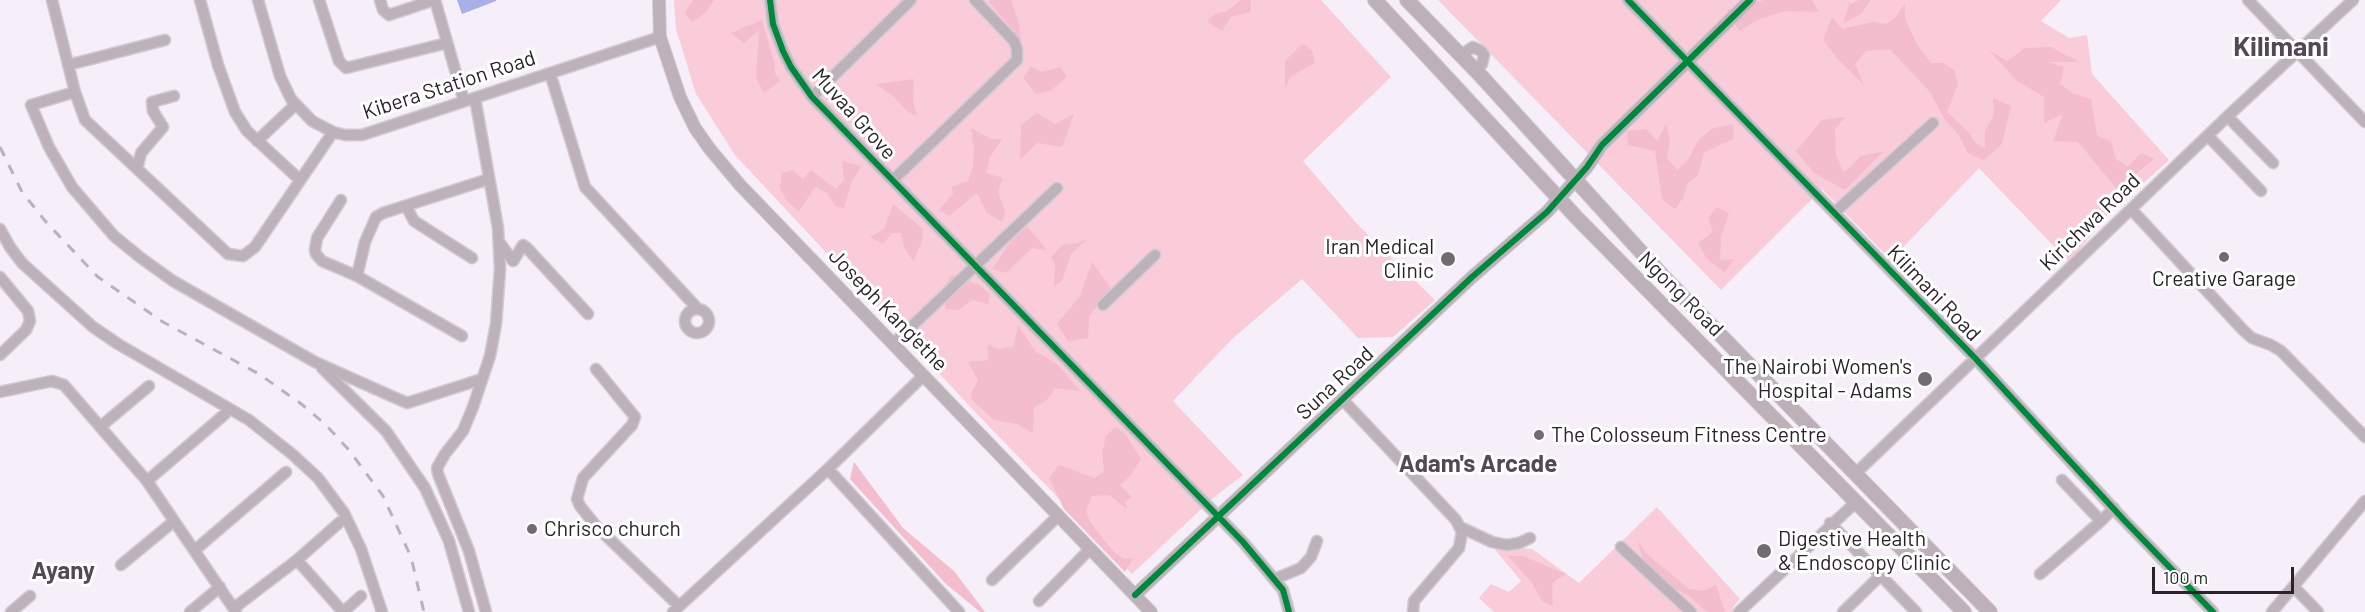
<!DOCTYPE html>
<html>
<head>
<meta charset="utf-8">
<style>
	body { margin:0 }
	#map { position:relative; width:2365px; height:612px; overflow:hidden; background:#f6eef8; font-family:Barlow,sans-serif }
	canvas { display:block }
	.scale { position:absolute; left:2152px; top:567px; width:142px; height:27px; box-sizing:border-box; border:3px solid #29242a; border-top:0; padding-left:8px; font-size:18px; line-height:21px; white-space:nowrap; color:#29242a; -webkit-text-stroke:4px #fff; paint-order:stroke }
</style>
</head>
<body>
<div id="map">
<canvas width="2365" height="612"></canvas>
<div class="scale">100 m</div>
</div>
<script>
const ctx = document.querySelector('canvas').getContext('2d');
ctx.lineJoin = 'round';
function fill(path, color) {
  ctx.fillStyle = color;
  ctx.fill(path, 'evenodd');
}
function shape(rows) {
  const path = new Path2D();
  for (const r of rows) {
    if (r.length === 3) {
      path.moveTo(r[0] + r[2], r[1]);
      path.arc(r[0], r[1], r[2], 0, 2 * Math.PI);
      continue;
    }
    path.moveTo(r[0], r[1]);
    for (let i = 2; i < r.length; i += 2) path.lineTo(r[i], r[i + 1]);
  }
  return path;
}
function stroke(path, color, width, dash) {
  ctx.strokeStyle = color;
  ctx.lineWidth = width;
  ctx.lineCap = dash ? 'butt' : 'round';
  ctx.setLineDash(dash || []);
  ctx.stroke(path);
}
function label(font, color, halo, rows, align = 'center') {
  ctx.font = font + ' Barlow,sans-serif';
  ctx.lineWidth = 6;
  ctx.setLineDash([]);
  ctx.textBaseline = 'middle';
  ctx.strokeStyle = halo;
  ctx.fillStyle = color;
  for (const [text, x, y, turn = 0] of rows) {
    ctx.save();
    ctx.translate(x, y);
    ctx.rotate((+turn || 0) * Math.PI / 180);
    ctx.textAlign = isNaN(turn) ? turn : align;
    if (halo) ctx.strokeText(text, 0, 0);
    ctx.fillText(text, 0, 0);
    ctx.restore();
  }
}
const green = shape([
	[674,0,1321,0,1391,77,1303,161,1358,225,1435,300,1393,337,1358,338,1302,279,1232,339,1173,401,1243,475,1214,497,1132,574,977,414,735,155,696,94,676,29],
	[1438,0,2061,0,2041,21,2069,38,2087,35,2092,74,2169,160,2108,215,2069,262,1979,168,1891,260,1822,189,1721,290],
	[1657,507,1740,599,1733,607,1734,612,1494,612,1479,598,1491,584,1509,592,1521,581,1493,547,1532,549,1579,583]
]);
const forest = shape([
	[693,0,714,0,706,12,692,22,685,13],
	[990,0,1011,0,1019,24,1021,40,989,2],
	[1242,0,1251,0,1250,12,1231,17,1222,31,1207,21,1215,14,1227,11],
	[1764,0,1812,0,1819,12,1786,11,1759,19,1739,31,1727,10],
	[1859,0,1870,0,1862,13,1843,24,1849,5],
	[1905,3,1905,19,1917,44,1931,63,1943,63,1954,70,1958,84,1947,112,1969,133,1976,144,1985,148,1985,131,1994,114,1993,98,2011,106,2002,144,1984,160,1968,153,1959,135,1945,120,1930,92,1890,49,1866,51,1855,64,1864,85,1837,58,1823,40,1832,17,1842,29,1873,22,1886,24,1896,17],
	[762,20,774,61,775,73,780,81,764,93,756,78,759,30,744,43,731,33],
	[1302,44,1312,50,1315,63,1290,77,1285,89,1285,61],
	[2051,47,2079,62,2048,62,2064,67,2060,84,2074,94,2091,99,2097,135,2111,142,2116,159,2128,167,2141,153,2154,159,2117,189,2078,142,2053,141,2063,114,2044,123,2044,97,2017,81,1989,50,2007,61,2025,48],
	[1031,66,1042,72,1060,67,1067,77,1050,91,1036,94,1023,78],
	[914,79,913,100,917,116,908,112,894,97,876,84],
	[1037,113,1055,124,1074,114,1062,147,1037,143,1020,160,1021,125],
	[1845,117,1835,129,1836,155,1844,173,1861,156,1884,151,1845,190,1814,173,1796,151,1822,120],
	[1666,124,1670,140,1667,158,1677,170,1688,160,1699,139,1714,128,1733,124,1734,139,1704,152,1698,175,1688,183,1683,198,1675,209,1662,199,1655,151,1628,145,1627,131,1646,129,1657,141],
	[971,128,991,139,1002,139,990,157,986,173,1003,178,998,192,1005,211,1002,222,987,213,977,193,949,216,939,210,953,194,952,187,968,181,973,167,974,149],
	[842,161,861,166,851,183,844,208,835,206,827,193,815,187,799,211,787,201,780,188,782,173,792,170,803,179,811,170,836,189,844,180],
	[893,204,923,229,922,241,913,261,904,247,901,233,892,233,883,244,870,237,884,229],
	[1717,207,1729,213,1721,236,1720,260,1734,259,1725,272,1707,259,1698,243,1713,232,1708,218],
	[1027,226,1047,250,1032,248,1006,273,992,269,1009,244],
	[1087,239,1071,254,1062,281,1054,286,1055,265,1051,257,1062,245,1078,243],
	[1092,262,1111,289,1089,316,1088,338,1068,341,1057,324,1080,296],
	[952,275,979,285,990,294,988,304,972,300,959,310,946,309,942,290],
	[1018,326,1035,351,1058,365,1080,391,1055,388,1046,401,1034,407,1033,433,1017,424,994,420,971,399,972,392,978,380,968,362,988,360,988,344,998,349,1013,347],
	[1115,427,1124,432,1141,459,1129,477,1120,485,1132,497,1125,502,1127,509,1109,495,1092,496,1086,510,1090,522,1112,550,1124,559,1133,558,1125,572,1064,509,1049,478,1059,465,1094,478,1104,472,1102,453,1106,436],
	[854,462,903,528,954,571,985,612,980,612,945,583,850,479],
	[1638,541,1646,553,1689,589,1703,591,1716,585,1725,612,1707,612,1689,596,1676,589,1643,561],
	[1508,556,1523,556,1566,574,1552,583,1553,606,1542,601,1532,583]
]);
const water = shape([
	[457,0,496,0,496,1,462,14]
]);
const minor = shape([
	[52,0,75,92,85,120,228,254,243,256,255,247,333,132],
	[200,0,218,65,235,112,247,131,300,180],
	[258,0,280,76,291,99,312,121,333,132,345,135,362,135,660,37],
	[319,0,339,61,346,68,447,43],
	[380,0,383,10,389,15,434,0],
	[435,0,464,101],
	[770,0,773,24,783,51,791,67,812,97,1243,542,1283,590,1289,612],
	[1628,0,1975,358,2124,520,2213,612],
	[2248,0,2365,122],
	[1461,55,1473,47,1481,51,1484,55,1482,64,1476,70],
	[68,65,165,40],
	[550,73,585,187,698,309],
	[75,92,31,105,49,147,72,187,114,236,141,258,173,281,315,362,407,403,482,379],
	[812,97,911,0],
	[475,98,498,228,500,269,496,324,490,356,473,407,463,431,445,454,437,468,438,474,469,551,486,612],
	[2228,117,2273,163],
	[2208,136,2261,191],
	[257,141,295,105],
	[137,169,141,153,163,127,153,111,152,102,174,96],
	[893,180,1017,60,1017,49,1014,41,975,0],
	[341,200,317,238,315,250,316,254,322,261,357,276,462,336],
	[406,206,414,221,472,258],
	[2131,209,2243,330,2252,338,2271,345,2281,351,2365,437],
	[1834,213,1933,123],
	[0,229,10,247,22,263,93,327,118,344,249,420,292,454,318,478,344,513,361,549,382,612],
	[500,243,513,261,523,245,527,248,588,314],
	[357,276,365,242,376,217,383,213,489,179],
	[0,277,28,311,30,321,26,330,0,355],
	[1103,305,1155,255],
	[697,321,12],
	[893,344,1057,188],
	[322,368,386,431,425,488,449,541,469,612],
	[596,369,635,417,632,425,583,478,577,499,580,506,597,527,679,606],
	[0,392,52,381,64,385,147,481,236,612],
	[1342,399,1456,520,1462,532,1459,548,1414,601,1413,612],
	[100,427,149,386],
	[828,469,959,612],
	[1855,474,2230,114,2353,0],
	[2062,480,2101,521,2114,508],
	[147,481,225,414],
	[1830,523,1916,612],
	[1460,527,1492,542,1507,545,1519,543,1530,538],
	[1621,547,1691,612],
	[195,550,286,472],
	[297,560,343,612,361,596],
	[121,565,173,522],
	[2040,574,2101,521],
	[1275,579,1301,568,1311,557,1317,541],
	[992,580,1058,516],
	[2294,587,2318,612],
	[1039,601,1089,550],
	[234,608,297,560,340,522],
	[11,612,30,596],
	[190,612,220,587],
	[673,612,828,469,923,376],
	[1739,612,1856,502],
	[1843,612,1880,576],
	[2272,612,2365,501]
]);
const tertiary = shape([
	[659,0,660,37,680,97,695,128,709,148,740,185,1151,612],
	[1135,595,1472,277,1547,212,1587,167,1602,145,1750,0]
]);
const secondary = shape([
	[1375,0,1577,218,1964,612],
	[1407,0,1481,76,1661,274,1990,612]
]);
const rail = shape([
	[0,147,22,192,46,222,98,277,163,322,259,374,300,403,325,424,349,450,383,496,411,557,424,612]
]);
const cycleway = shape([
	[770,0,773,24,783,51,791,67,812,97,1243,542,1283,590,1289,612],
	[1628,0,1975,358,2124,520,2213,612],
	[1135,595,1472,277,1547,212,1587,167,1602,145,1750,0]
]);
const markers = [
	[2224,257,6,"#716b72"],
	[1448,259,8,"#716b72"],
	[1925,379,8,"#716b72"],
	[1539,435,6,"#716b72"],
	[532,529,6,"#716b72"],
	[1764,551,8,"#716b72"]
];
const streetNames = [
	["Kibera Station Road",449,85,-18],
	["Muvaa Grove",854,114,48],
	["Kirichwa Road",2090,222,-44],
	["Kilimani Road",1934,293,46],
	["Ngong Road",1681,294,45],
	["Joseph Kang'ethe",888,310,46],
	["Suna Road",1335,383,-43]
];
const poiNames = [
	["Iran Medical",1434,247,"right"],
	["Clinic",1434,271,"right"],
	["Creative Garage",2224,279,"center"],
	["The Nairobi Women's",1912,367,"right"],
	["Hospital - Adams",1912,391,"right"],
	["The Colosseum Fitness Centre",1551,435],
	["Chrisco church",544,529],
	["Digestive Health",1778,539],
	["& Endoscopy Clinic",1778,563]
];
const quarterNames = [
	["Adam's Arcade",1478,464],
	["Ayany",63,571]
];
const districtNames = [
	["Kilimani",2281,47]
];
fill(green, '#facbd9');
fill(forest, '#f3bdcd');
fill(water, '#aaafe7');
stroke(minor, '#d0cad2', 13);
stroke(tertiary, '#d0cad2', 14);
stroke(secondary, '#d0cad2', 16);
stroke(minor, '#bdb2b9', 10);
stroke(tertiary, '#bdb2b9', 12);
stroke(secondary, '#bdb0b9', 14);
stroke(rail, '#bab2ba', 3, [10, 10]);
stroke(cycleway, '#00873e', 6);
for (const [x, y, r, color] of markers) {
  const dot = new Path2D();
  dot.arc(x, y, r, 0, 2 * Math.PI);
  ctx.fillStyle = color;
  ctx.fill(dot);
  stroke(dot, '#fff', 2);
}
label('21px', '#29242a', '#fff', streetNames);
label('21px', '#29242a', '#fff', poiNames, 'left');
label('bold 24px', '#544756', '#fff', quarterNames);
label('bold 27px', '#544756', '#fff', districtNames);
</script>
</body>
</html>
